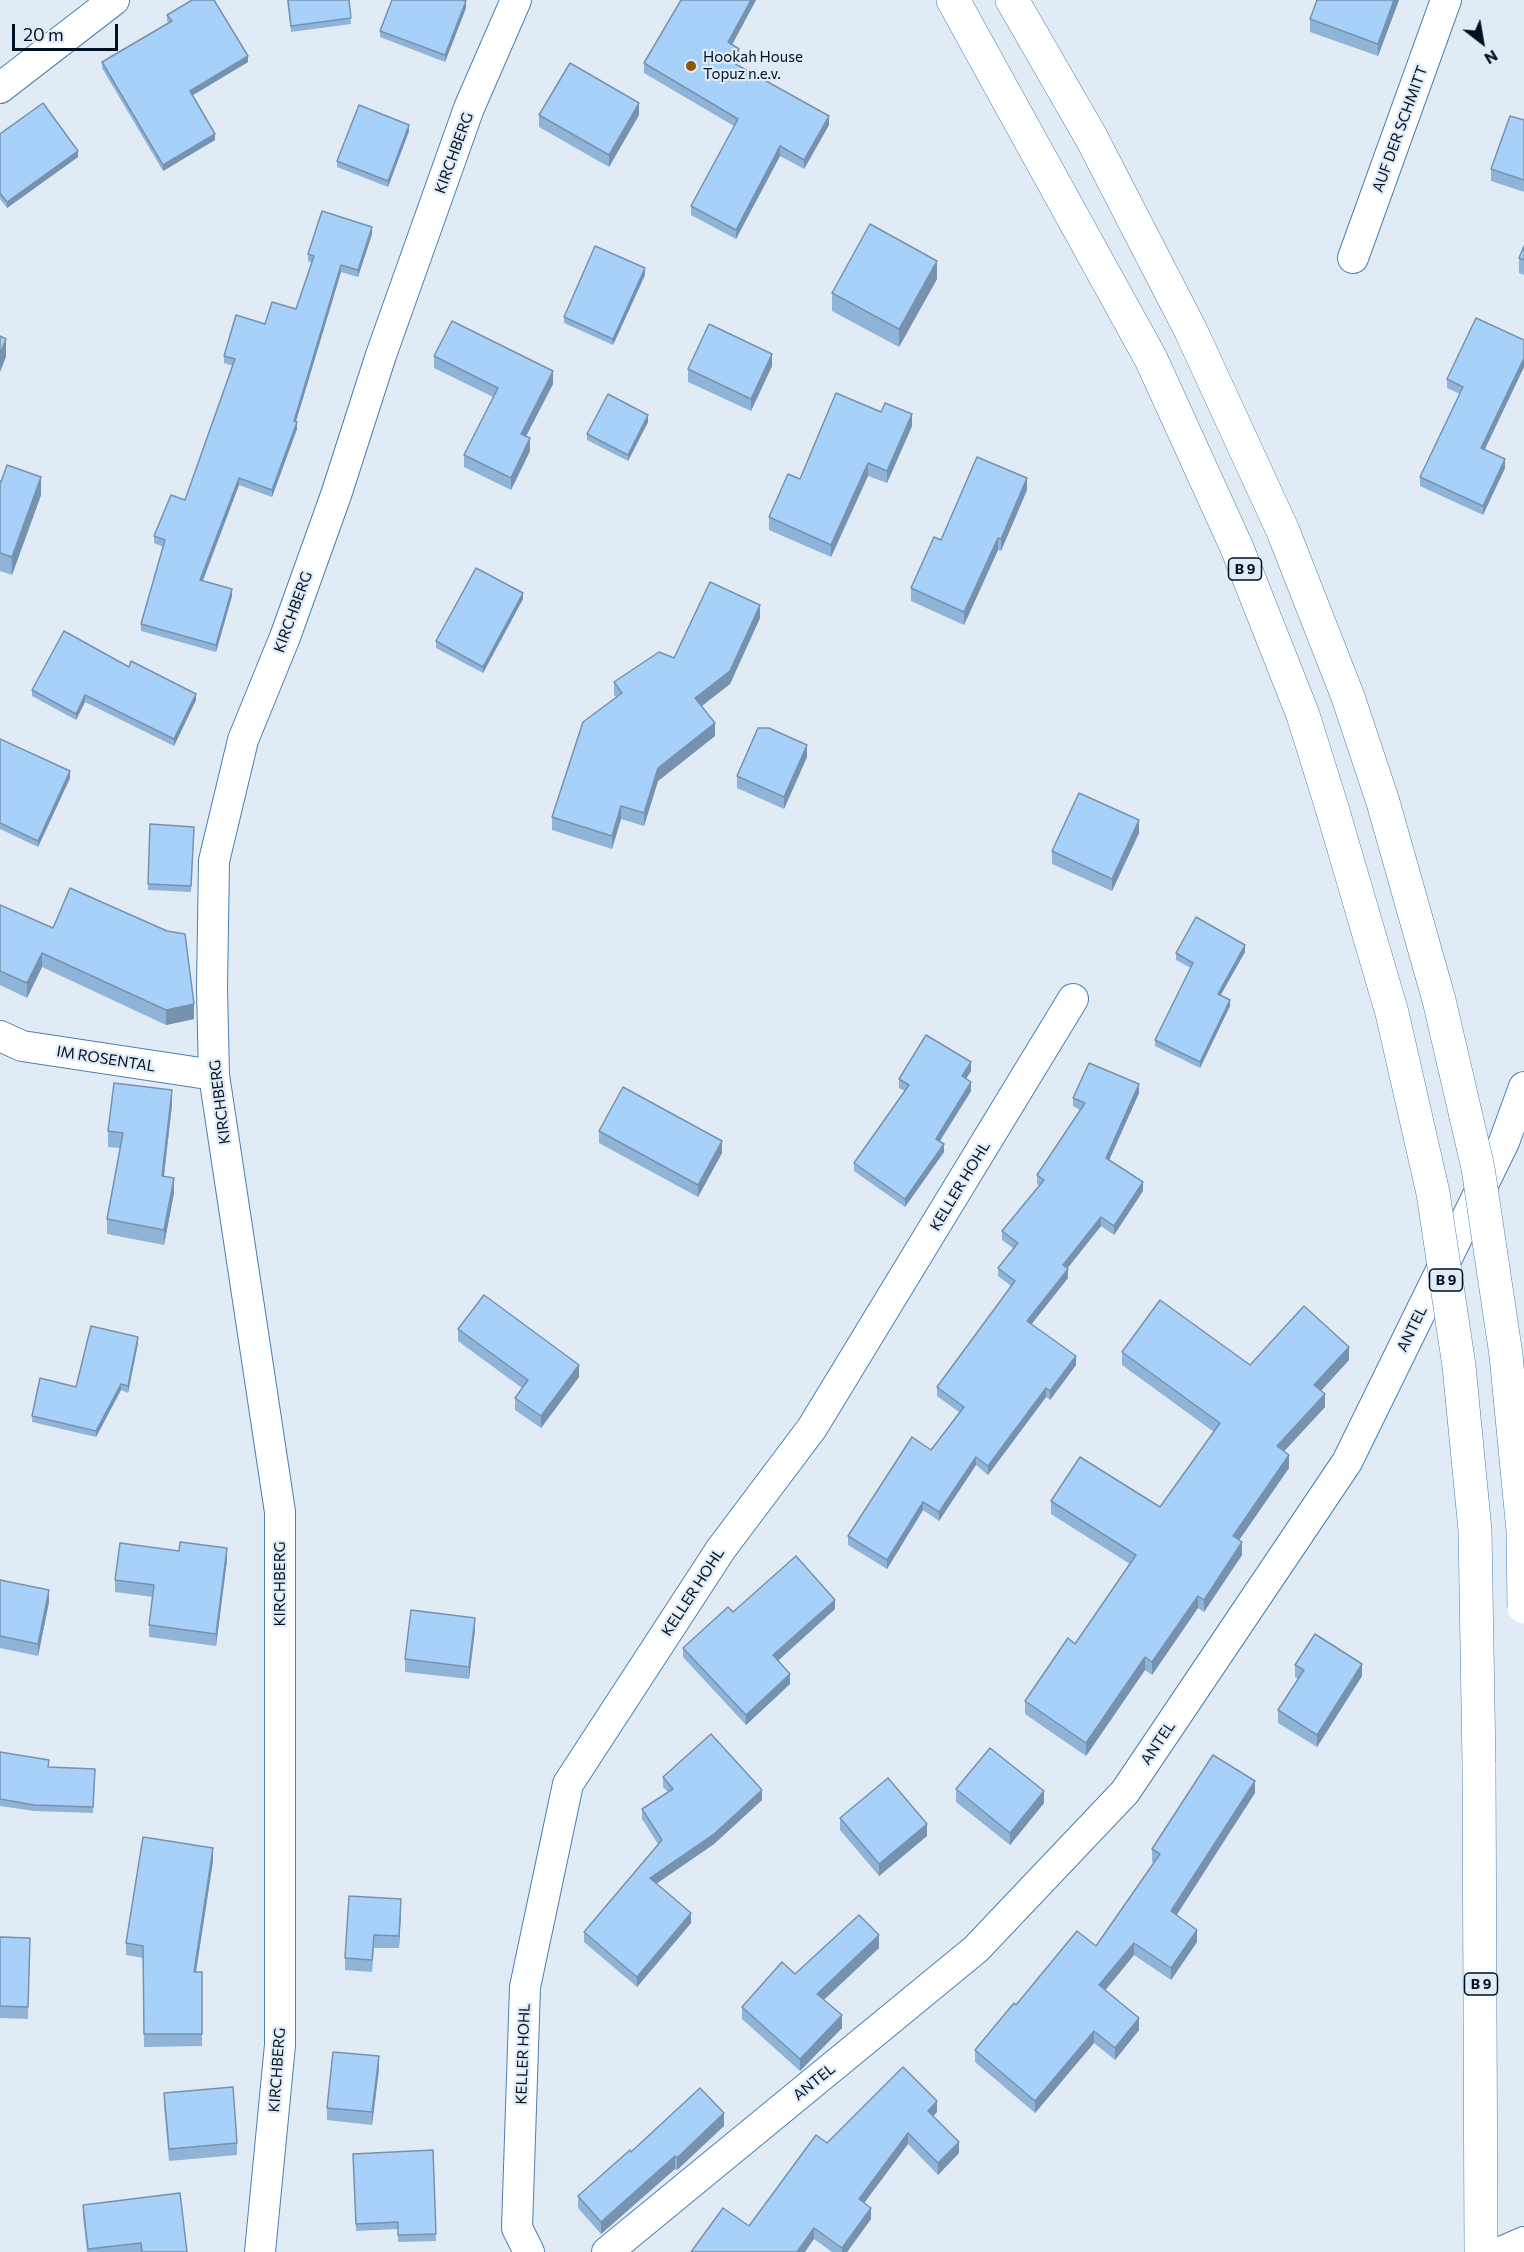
<!DOCTYPE html>
<html>
<head>
<meta charset="utf-8">
<style>
	body { margin:0 }
	#map { position:relative; width:1524px; height:2252px; overflow:hidden; background:#e0ebf6; font-family:Commissioner,sans-serif }
	canvas { display:block }
	.north { position:absolute; left:1452px; top:12px; width:60px; height:60px; -webkit-text-stroke:4px #e0ebf6; paint-order:stroke; rotate:149deg; font-size:16px; font-weight:700; line-height:24px; text-align:center; color:#001124 }
	.north::after { content:''; display:block; margin:auto; width:21px; height:27px; background:#001124; clip-path:polygon(50% 0,100% 100%,50% 72%,0 100%) }
	.scale { position:absolute; left:12px; top:24px; width:106px; height:27px; box-sizing:border-box; border:3px solid #001124; border-top:0; padding-left:8px; font-size:18px; line-height:21px; white-space:nowrap; color:#001124; -webkit-text-stroke:4px #e0ebf6; paint-order:stroke }
</style>
</head>
<body>
<div id="map">
<canvas width="1524" height="2252"></canvas>
<div class="north">N</div>
<div class="scale">20 m</div>
</div>
<script>
const ctx = document.querySelector('canvas').getContext('2d');
ctx.lineJoin = 'round';
function shape(rows) {
  const path = new Path2D();
  for (const r of rows) {
    path.moveTo(r[0], r[1]);
    for (let i = 2; i < r.length; i += 2) path.lineTo(r[i], r[i + 1]);
  }
  return path;
}
function stroke(path, color, width, dash) {
  ctx.strokeStyle = color;
  ctx.lineWidth = width;
  ctx.lineCap = dash ? 'butt' : 'round';
  ctx.setLineDash(dash || []);
  ctx.stroke(path);
}
function fill(path, color) {
  ctx.fillStyle = color;
  ctx.fill(path, 'evenodd');
}
function label(font, color, halo, rows, align = 'center') {
  ctx.font = font + ' Commissioner,sans-serif';
  ctx.lineWidth = 4.5;
  ctx.setLineDash([]);
  ctx.textBaseline = 'middle';
  ctx.strokeStyle = halo;
  ctx.fillStyle = color;
  for (const [text, x, y, turn = 0] of rows) {
    ctx.save();
    ctx.translate(x, y);
    ctx.rotate((+turn || 0) * Math.PI / 180);
    ctx.textAlign = isNaN(turn) ? turn : align;
    if (halo) ctx.strokeText(text, 0, 0);
    ctx.fillText(text, 0, 0);
    ctx.restore();
  }
}
const street = shape([
	[0,88,114,0],
	[1353,258,1446,0],
	[0,1036,22,1046,214,1075],
	[260,2252,280,2045,280,1512,214,1075,212,988,214,861,243,740,285,637,336,495,381,355,469,108,516,0],
	[529,2252,517,2228,525,1987,568,1784,721,1549,812,1428,1073,999],
	[607,2252,976,1949,1125,1792,1347,1462,1504,1142,1524,1087],
	[1501,2252,1524,2242]
]);
const highway = shape([
	[953,0,1151,359,1237,548,1303,715,1332,808],
	[1012,0,1091,137,1191,331,1283,531,1348,697,1383,802],
	[1479,1764,1481,2252]
]);
const highwayBridge = shape([
	[1383,802,1439,1000,1478,1168,1506,1355,1523,1531,1524,1607],
	[1332,808,1392,1013,1433,1193,1459,1366,1475,1530,1479,1764]
]);
const wall = shape([
	[287,0,349,0,351,24,291,32],
	[756,0,732,45,739,58,736,64,829,125,804,169,780,156,736,239,691,215,691,206,734,126,644,73,644,63],
	[1399,0,1378,56,1310,32,1310,19],
	[466,8,445,62,380,37,380,31],
	[167,15,248,62,192,95,215,140,163,171,102,68,102,62,169,23,167,21],
	[539,115,639,115,609,167,539,127],
	[1524,120,1524,192,1491,181,1491,169],
	[409,131,388,187,337,167,337,161],
	[0,134,78,157,7,208,0,199],
	[372,234,358,277,341,272,296,421,297,429,272,497,239,485,203,581,232,596,216,652,141,631,141,624,163,547,154,543,154,536,185,500,233,366,224,363,224,356,265,324,296,309,312,263,308,261,308,254],
	[1524,246,1524,275,1519,273,1519,258],
	[645,275,613,345,564,323,564,317],
	[937,279,899,347,832,311,832,293],
	[1524,340,1524,367,1485,449,1505,468,1483,515,1420,486,1420,477,1460,394,1447,388,1447,379],
	[434,356,553,384,526,436,530,451,511,490,464,467,464,455,493,397,434,368],
	[772,366,751,411,688,382,688,369],
	[648,422,628,461,587,440,587,434],
	[912,426,887,483,868,476,831,557,769,530,769,517,800,479],
	[0,481,41,495,12,575,0,571],
	[1027,490,1001,551,998,550,964,625,911,601,911,588,941,540],
	[523,599,483,673,436,648,436,641],
	[760,618,730,684,702,706,715,736,658,781,644,826,621,819,612,849,552,830,552,817,616,697,614,695,614,682,674,658],
	[32,690,196,700,174,746,85,702,76,720,32,696],
	[0,739,70,778,38,847,0,829],
	[807,757,784,809,737,788,737,776],
	[150,824,194,827,191,892,148,890],
	[1139,833,1112,891,1052,864,1052,851],
	[0,905,194,1019,166,1025,42,967,27,998,0,985],
	[1245,952,1220,995,1230,1006,1200,1068,1155,1046,1155,1040,1191,968,1176,960,1176,953],
	[971,1071,966,1079,971,1091,940,1141,944,1152,905,1207,854,1171,854,1163,905,1091,899,1088,899,1079],
	[1139,1093,1109,1160,1143,1191,1114,1235,1101,1226,1067,1268,1068,1278,1031,1324,1076,1365,1050,1400,1046,1397,988,1475,976,1465,939,1521,923,1510,887,1569,848,1545,848,1536,931,1450,959,1412,937,1396,937,1387,1011,1286,998,1276,998,1268,1013,1248,1002,1240,1002,1231,1039,1186,1037,1184,1037,1175,1080,1110,1073,1106,1073,1098],
	[172,1105,164,1176,174,1193,164,1245,107,1234,107,1219,120,1148,108,1147,108,1131],
	[599,1131,722,1153,698,1197,599,1143],
	[458,1329,579,1377,541,1428,515,1410,515,1398,522,1388,458,1341],
	[138,1343,128,1393,121,1390,96,1437,32,1422,32,1416,76,1387],
	[1122,1352,1250,1365,1349,1360,1321,1391,1325,1407,1284,1451,1289,1468,1239,1540,1242,1555,1204,1612,1198,1608,1152,1675,1145,1670,1086,1756,1025,1714,1025,1701,1075,1644,1130,1564,1051,1514,1051,1501,1160,1507,1214,1432,1122,1365],
	[227,1560,216,1646,149,1637,149,1625,153,1597,115,1592,115,1580],
	[0,1580,49,1602,38,1656,0,1648],
	[835,1609,778,1661,790,1684,746,1725,683,1657,683,1648,733,1612],
	[475,1630,469,1679,405,1672,405,1659],
	[1295,1665,1362,1676,1317,1747,1278,1723,1278,1710,1298,1679,1295,1677],
	[0,1752,48,1767,95,1769,93,1813,34,1811,0,1806],
	[663,1777,762,1800,714,1844,656,1884,691,1923,637,1987,584,1942,584,1932,658,1844,642,1819,642,1809,668,1792,663,1787],
	[956,1789,1044,1803,1010,1845,956,1802],
	[1255,1793,1176,1915,1197,1942,1171,1980,1134,1955,1105,1990,1139,2030,1115,2060,1094,2043,1035,2113,975,2062,975,2050,1016,2005,1096,1946,1154,1863,1152,1862,1152,1849],
	[840,1818,927,1836,879,1876,840,1830],
	[213,1861,196,1972,202,1972,202,2046,144,2047,143,1958,126,1955,126,1943],
	[401,1912,399,1948,374,1948,372,1972,345,1970,345,1958],
	[0,1937,30,1938,28,2019,0,2018],
	[879,1948,824,2000,842,2028,800,2071,742,2019,742,2007,795,1974],
	[379,2069,372,2125,327,2120,327,2108],
	[164,2093,237,2143,237,2155,169,2161,164,2106],
	[937,2112,933,2116,959,2153,938,2175,908,2144,864,2203,871,2219,847,2252,832,2252,814,2239,749,2226,827,2143],
	[724,2126,677,2170,675,2169,601,2234,578,2208,578,2196,631,2152],
	[433,2150,436,2241,398,2242,398,2229,356,2231,353,2154],
	[83,2205,187,2252,87,2252,83,2217]
]);
const shadedWall = shape([
	[751,0,756,0,728,52,728,42],
	[1394,0,1399,0,1378,56,1378,44],
	[466,1,466,8,445,62,445,55],
	[739,49,739,58,732,71,732,62],
	[248,56,248,62,190,97,190,91],
	[639,103,639,115,609,167,609,155],
	[829,116,829,125,804,169,804,160],
	[409,125,409,131,388,187,388,181],
	[215,134,215,140,163,171,163,165],
	[780,146,780,156,736,239,736,230],
	[78,151,78,157,7,208,7,202],
	[372,227,372,234,358,277,358,270],
	[937,261,937,279,899,347,899,329],
	[341,265,341,272,294,428,294,421],
	[645,268,645,275,613,345,613,339],
	[6,339,6,357,0,372,0,354],
	[772,354,772,366,751,411,751,399],
	[1524,358,1524,367,1481,457,1481,448],
	[553,371,553,384,521,446,521,434],
	[912,414,912,426,887,483,887,471],
	[648,415,648,422,628,461,628,455],
	[297,422,297,429,272,497,272,490],
	[530,438,530,451,511,490,511,478],
	[1505,459,1505,468,1483,515,1483,506],
	[868,463,868,476,831,557,831,545],
	[41,477,41,495,12,575,12,557],
	[239,478,239,485,200,587,200,580],
	[1027,478,1027,490,1001,551,1001,539],
	[998,538,998,550,964,625,964,612],
	[232,589,232,596,216,652,216,645],
	[523,593,523,599,483,673,483,667],
	[760,605,760,618,730,684,695,711,695,698],
	[196,694,196,700,174,746,174,739],
	[85,695,85,702,76,720,76,714],
	[715,723,715,736,658,781,644,826,644,813,658,768],
	[807,745,807,757,784,809,784,797],
	[70,771,70,778,38,847,38,841],
	[621,806,621,819,612,849,612,836],
	[1139,820,1139,833,1112,891,1112,879],
	[1245,945,1245,952,1218,1000,1218,994],
	[42,953,42,967,27,998,27,983],
	[1230,1000,1230,1006,1200,1068,1200,1062],
	[194,1004,194,1019,166,1025,166,1010],
	[971,1062,971,1071,962,1085,962,1076],
	[971,1082,971,1091,936,1147,936,1139],
	[1139,1084,1139,1093,1106,1167,1106,1158],
	[172,1090,172,1105,162,1191,162,1176],
	[722,1141,722,1153,698,1197,698,1185],
	[944,1144,944,1152,905,1207,905,1199],
	[174,1178,174,1193,164,1245,164,1230],
	[1143,1182,1143,1191,1114,1235,1114,1226],
	[1101,1217,1101,1226,1063,1274,1063,1265],
	[1068,1269,1068,1278,1027,1330,1027,1321],
	[138,1337,138,1343,128,1393,128,1386],
	[1349,1347,1349,1360,1314,1398,1314,1385],
	[1076,1356,1076,1365,1050,1400,1050,1391],
	[579,1365,579,1377,541,1428,541,1416],
	[121,1384,121,1390,96,1437,96,1431],
	[1046,1388,1046,1397,988,1475,988,1466],
	[1325,1394,1325,1407,1277,1459,1277,1446],
	[1289,1455,1289,1468,1233,1549,1233,1536],
	[976,1457,976,1465,939,1521,939,1512],
	[923,1502,923,1510,887,1569,887,1560],
	[1242,1542,1242,1555,1204,1612,1204,1600],
	[227,1548,227,1560,216,1646,216,1634],
	[49,1590,49,1602,38,1656,38,1644],
	[1198,1596,1198,1608,1152,1675,1152,1662],
	[835,1600,835,1609,773,1665,773,1655],
	[475,1618,475,1630,469,1679,469,1667],
	[1145,1657,1145,1670,1086,1756,1086,1743],
	[1362,1664,1362,1676,1317,1747,1317,1735],
	[790,1674,790,1684,746,1725,746,1715],
	[1255,1781,1255,1793,1171,1924,1171,1911],
	[762,1790,762,1800,714,1844,650,1888,650,1878],
	[1044,1791,1044,1803,1010,1845,1010,1833],
	[927,1824,927,1836,879,1876,879,1864],
	[213,1848,213,1861,194,1984,194,1972],
	[401,1899,401,1912,399,1948,399,1936],
	[691,1913,691,1923,637,1987,637,1977],
	[1197,1930,1197,1942,1171,1980,1171,1968],
	[879,1935,879,1948,817,2006,817,1994],
	[1134,1943,1134,1955,1099,1998,1099,1985],
	[842,2015,842,2028,800,2071,800,2059],
	[1139,2018,1139,2030,1115,2060,1115,2048],
	[1094,2031,1094,2043,1035,2113,1035,2101],
	[379,2056,379,2069,372,2125,372,2112],
	[937,2101,937,2112,928,2122,928,2111],
	[724,2113,724,2126,677,2170,677,2158],
	[908,2133,908,2144,859,2210,859,2199],
	[959,2142,959,2153,938,2175,938,2163],
	[675,2156,675,2169,601,2234,601,2222],
	[871,2208,871,2219,847,2252,842,2252,842,2248],
	[814,2228,814,2239,805,2252,797,2252]
]);
const building = shape([
	[192,0,214,0,248,56,190,91,215,134,163,165,102,62,172,21,167,15,192,0],
	[288,0,349,0,351,18,291,26,288,0],
	[392,0,462,0,466,1,445,55,380,31,392,0],
	[681,0,751,0,728,42,739,49,732,62,829,116,804,160,780,146,736,230,691,206,738,119,644,63,681,0],
	[1317,0,1394,0,1378,44,1310,19,1317,0],
	[570,63,639,103,609,155,539,115,570,63],
	[43,103,78,151,7,202,0,193,0,134,43,103],
	[359,105,409,125,388,181,337,161,359,105],
	[1510,116,1524,120,1524,180,1491,169,1510,116],
	[322,211,372,227,358,270,341,265,294,421,297,422,272,490,239,478,200,580,232,589,216,645,141,624,165,540,154,536,171,495,185,500,235,359,224,356,236,315,265,324,272,302,296,309,314,256,308,254,322,211],
	[870,224,937,261,899,329,832,293,870,224],
	[595,246,645,268,613,339,564,317,595,246],
	[1524,246,1524,260,1519,258,1524,246],
	[1476,318,1524,340,1524,358,1481,448,1505,459,1483,506,1420,477,1463,387,1447,379,1476,318],
	[452,321,553,371,521,434,530,438,511,478,464,455,498,388,434,356,452,321],
	[709,324,772,354,751,399,688,369,709,324],
	[0,336,6,339,0,354,0,336],
	[836,393,881,412,885,403,912,414,887,471,868,463,831,545,769,517,788,474,800,479,836,393],
	[608,394,648,415,628,455,587,434,608,394],
	[977,457,1027,478,1001,539,998,538,964,612,911,588,934,537,941,540,977,457],
	[7,465,41,477,12,557,0,553,0,481,1,482,7,465],
	[476,568,523,593,483,667,436,641,476,568],
	[710,582,760,605,730,671,695,698,715,723,658,768,644,813,621,806,612,836,552,817,583,722,622,693,614,682,659,652,674,658,710,582],
	[64,631,129,667,131,661,196,694,174,739,85,695,76,714,32,690,64,631],
	[758,728,769,728,807,745,784,797,737,776,758,728],
	[0,739,70,771,38,841,0,823,0,739],
	[1079,793,1139,820,1112,879,1052,851,1079,793],
	[150,824,194,827,191,886,148,884,150,824],
	[70,888,167,931,185,934,194,1004,166,1010,42,953,27,983,0,971,0,905,53,928,70,888],
	[1196,917,1245,945,1218,994,1230,1000,1200,1062,1155,1040,1193,963,1176,953,1196,917],
	[926,1035,971,1062,962,1076,971,1082,936,1139,944,1144,905,1199,854,1163,909,1085,899,1079,926,1035],
	[1089,1063,1139,1084,1106,1158,1143,1182,1114,1226,1101,1217,1063,1265,1068,1269,1027,1321,1076,1356,1050,1391,1046,1388,988,1466,976,1457,939,1512,923,1502,887,1560,848,1536,912,1437,931,1450,964,1407,937,1387,1015,1281,998,1268,1018,1243,1002,1231,1044,1180,1037,1175,1085,1103,1073,1098,1089,1063],
	[114,1083,172,1090,162,1176,174,1178,164,1230,107,1219,123,1133,108,1131,114,1083],
	[623,1087,722,1141,698,1185,599,1131,623,1087],
	[484,1295,579,1365,541,1416,515,1398,528,1380,458,1329,484,1295],
	[1160,1300,1250,1365,1304,1306,1349,1347,1314,1385,1325,1394,1277,1446,1289,1455,1233,1536,1242,1542,1204,1600,1198,1596,1152,1662,1145,1657,1086,1743,1025,1701,1068,1638,1075,1644,1136,1555,1051,1501,1080,1457,1160,1507,1220,1423,1122,1352,1160,1300],
	[91,1326,138,1337,128,1386,121,1384,96,1431,32,1416,40,1378,76,1387,91,1326],
	[180,1542,227,1548,216,1634,149,1625,154,1585,115,1580,120,1543,179,1551,180,1542],
	[796,1556,835,1600,773,1655,790,1674,746,1715,683,1648,728,1607,733,1612,796,1556],
	[0,1580,49,1590,38,1644,0,1636,0,1580],
	[411,1610,475,1618,469,1667,405,1659,411,1610],
	[1315,1634,1362,1664,1317,1735,1278,1710,1304,1670,1295,1665,1315,1634],
	[711,1734,762,1790,714,1834,650,1878,691,1913,637,1977,584,1932,662,1840,642,1809,673,1789,663,1777,711,1734],
	[990,1748,1044,1791,1010,1833,956,1789,990,1748],
	[0,1752,49,1760,48,1767,95,1769,93,1807,34,1805,0,1799,0,1752],
	[1213,1755,1255,1781,1171,1911,1197,1930,1171,1968,1134,1943,1099,1985,1139,2018,1115,2048,1094,2031,1035,2101,975,2050,1014,2003,1016,2005,1077,1931,1096,1946,1160,1854,1152,1849,1213,1755],
	[888,1778,927,1824,879,1864,840,1818,888,1778],
	[143,1837,213,1848,194,1972,202,1972,202,2034,144,2034,143,1946,126,1943,143,1837],
	[349,1896,401,1899,399,1936,374,1935,372,1960,345,1958,349,1896],
	[859,1915,879,1935,817,1994,842,2015,800,2059,742,2007,782,1962,795,1974,859,1915],
	[0,1937,30,1938,28,2007,0,2006,0,1937],
	[333,2052,379,2056,372,2112,327,2108,333,2052],
	[903,2067,937,2101,928,2111,959,2142,938,2163,908,2133,859,2199,871,2208,842,2248,814,2228,797,2252,691,2252,723,2208,749,2226,816,2135,827,2143,903,2067],
	[233,2087,237,2143,169,2149,164,2093,233,2087],
	[700,2088,724,2113,677,2158,675,2156,601,2222,578,2196,630,2150,631,2152,700,2088],
	[433,2150,436,2234,398,2235,398,2222,356,2224,353,2154,433,2150],
	[180,2193,187,2252,142,2252,141,2243,88,2249,83,2205,180,2193]
]);
const markers = [
	[691,66,6,"#8b5705"]
];
const shields = [
	[1245,569,33],
	[1446,1280,33],
	[1481,1984,33]
];
const shieldNames = [
	["B 9",1245,569],
	["B 9",1446,1280],
	["B 9",1481,1984]
];
const poiNames = [
	["Hookah House",703,57],
	["Topuz n.e.v.",703,74]
];
const streetNames = [
	["AUF DER SCHMITT",1400,129,-70],
	["KIRCHBERG",454,153,-70],
	["KIRCHBERG",293,612,-70],
	["IM ROSENTAL",106,1059,9],
	["KIRCHBERG",220,1102,-97],
	["KELLER HOHL",960,1186,-59],
	["ANTEL",1412,1329,-64],
	["KIRCHBERG",280,1584,-90],
	["KELLER HOHL",693,1592,-57],
	["ANTEL",1158,1743,-56],
	["KELLER HOHL",523,2054,-88],
	["KIRCHBERG",277,2070,-86],
	["ANTEL",814,2082,-39]
];
stroke(street, '#4c80b1', 32);
stroke(highway, '#4c80b1', 34);
stroke(street, '#fff', 30);
stroke(highway, '#fff', 33);
stroke(highwayBridge, '#4c80b1', 34, []);
stroke(highwayBridge, '#fff', 33);
fill(wall, '#90b4d7');
fill(shadedWall, '#7692af');
fill(building, '#a8d1fa');
stroke(building, '#7692af', 1.5);
for (const [x, y, r, color] of markers) {
  const dot = new Path2D();
  dot.arc(x, y, r, 0, 2 * Math.PI);
  ctx.fillStyle = color;
  ctx.fill(dot);
  stroke(dot, '#e0ebf6', 2);
}
for (const [x, y, w] of shields) {
  const box = new Path2D();
  box.roundRect(x - w / 2, y - 11, w, 22, 4.5);
  ctx.fillStyle = '#e0ebf6';
  ctx.fill(box);
  stroke(box, '#001124', 1.5);
}
label('bold 14px', '#001124', null, shieldNames);
label('15px', '#001124', '#e0ebf6', poiNames, 'left');
label('15px', '#001124', '#e0ebf6', streetNames);
</script>
</body>
</html>
